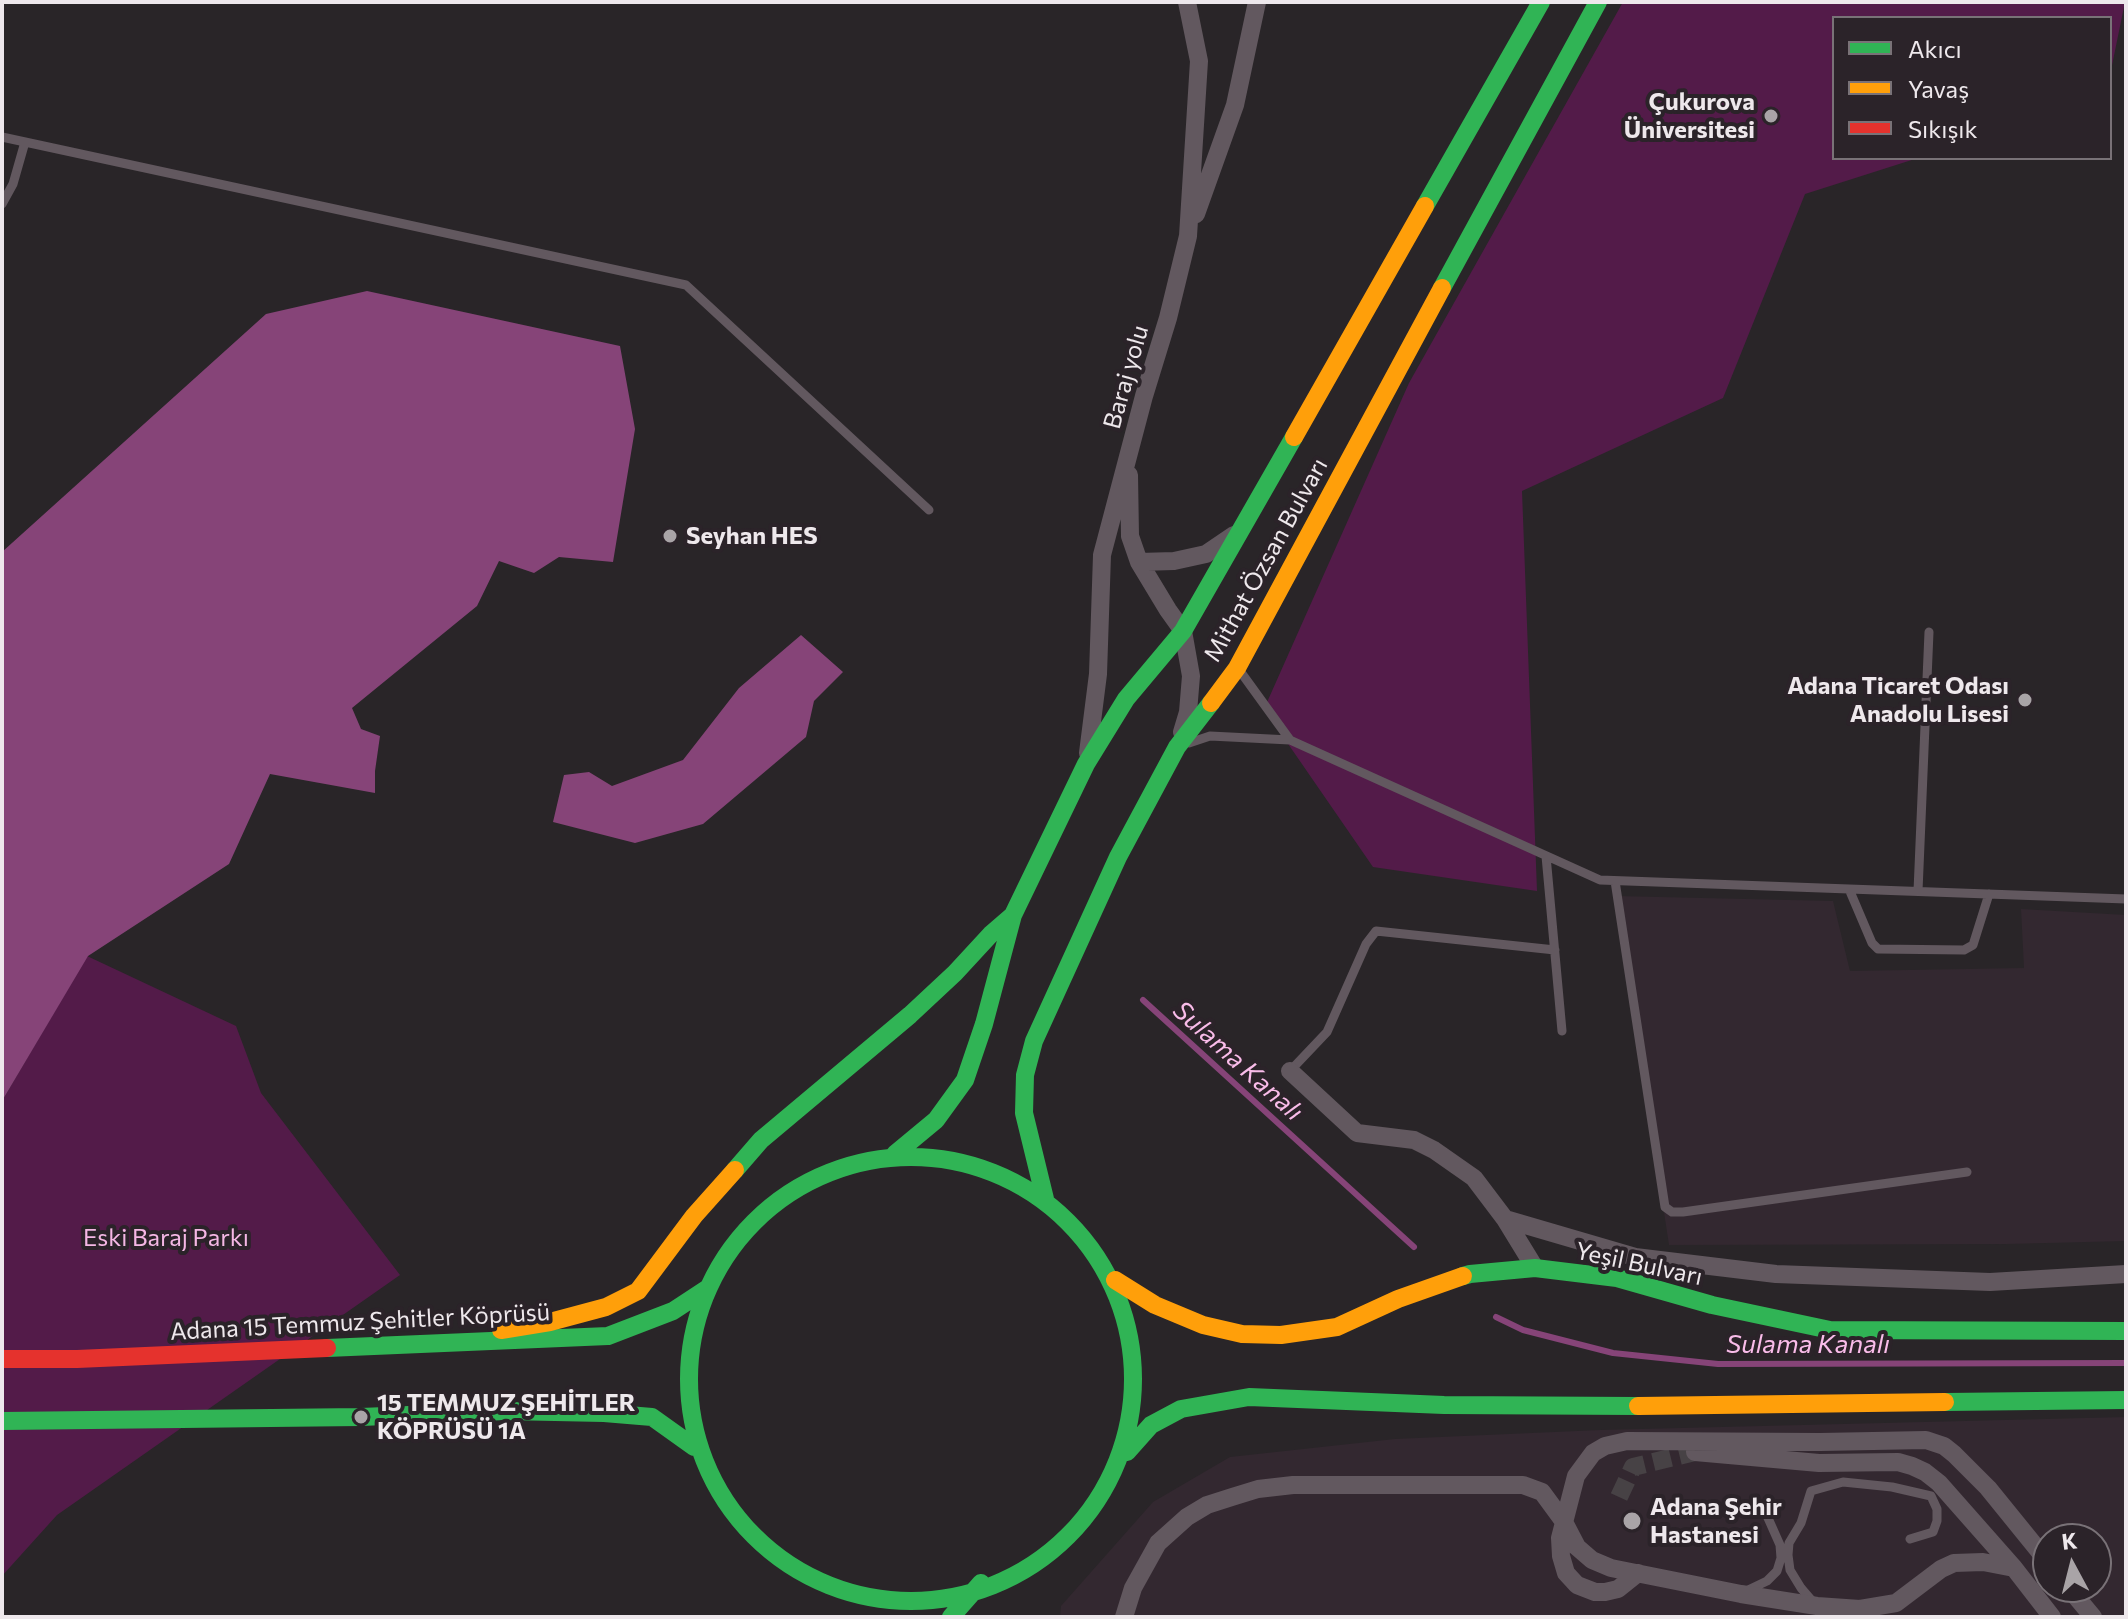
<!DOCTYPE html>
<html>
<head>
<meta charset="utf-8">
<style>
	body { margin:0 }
	#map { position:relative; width:2128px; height:1619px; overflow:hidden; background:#292528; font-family:Commissioner,sans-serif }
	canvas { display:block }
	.frame { position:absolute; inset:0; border:4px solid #eee8ec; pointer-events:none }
	.legend { position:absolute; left:1832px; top:16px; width:280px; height:144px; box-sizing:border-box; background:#2b2329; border:2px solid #797277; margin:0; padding:10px 14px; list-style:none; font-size:24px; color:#eee8ec }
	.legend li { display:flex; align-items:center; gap:16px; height:40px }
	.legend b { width:40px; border:2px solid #797277 }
	.north { position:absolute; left:2032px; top:1523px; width:80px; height:80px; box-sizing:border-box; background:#2b2329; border:2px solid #797277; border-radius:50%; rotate:353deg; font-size:22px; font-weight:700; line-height:32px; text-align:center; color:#eee8ec }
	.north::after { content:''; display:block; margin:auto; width:28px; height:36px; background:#a9a4a7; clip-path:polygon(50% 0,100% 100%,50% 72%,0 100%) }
</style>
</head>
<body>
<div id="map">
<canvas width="2128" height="1619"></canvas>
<div class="frame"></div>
<ul class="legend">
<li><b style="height:10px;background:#30b455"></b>Akıcı</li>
<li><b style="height:10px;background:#ff9f0a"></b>Yavaş</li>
<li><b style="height:10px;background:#e5322d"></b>Sıkışık</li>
</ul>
<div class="north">K</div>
</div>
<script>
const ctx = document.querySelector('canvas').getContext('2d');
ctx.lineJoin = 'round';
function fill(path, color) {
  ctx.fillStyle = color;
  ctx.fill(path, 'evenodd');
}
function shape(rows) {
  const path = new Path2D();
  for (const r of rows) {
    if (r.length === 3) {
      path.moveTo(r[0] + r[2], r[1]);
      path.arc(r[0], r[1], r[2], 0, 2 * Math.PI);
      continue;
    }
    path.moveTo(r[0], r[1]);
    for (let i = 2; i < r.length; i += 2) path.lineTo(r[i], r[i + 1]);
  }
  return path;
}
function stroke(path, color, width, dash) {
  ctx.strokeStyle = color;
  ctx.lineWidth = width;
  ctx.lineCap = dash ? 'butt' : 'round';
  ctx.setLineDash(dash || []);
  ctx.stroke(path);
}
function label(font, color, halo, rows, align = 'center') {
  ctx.font = font + ' Commissioner,sans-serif';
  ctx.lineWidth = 8;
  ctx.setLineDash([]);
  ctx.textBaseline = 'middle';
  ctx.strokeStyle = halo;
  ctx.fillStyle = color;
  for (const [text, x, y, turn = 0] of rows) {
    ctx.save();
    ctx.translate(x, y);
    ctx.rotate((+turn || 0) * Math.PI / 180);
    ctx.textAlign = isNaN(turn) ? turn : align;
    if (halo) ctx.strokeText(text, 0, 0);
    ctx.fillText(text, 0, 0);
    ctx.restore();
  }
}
const built = shape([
	[1616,896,1833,901,1850,971,2024,968,2021,909,2126,915,2126,1241,2007,1244,1669,1245],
	[2126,1417,2126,1617,1060,1617,1061,1606,1153,1502,1230,1457,1395,1439,1600,1430],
	[2048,1539,2096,1539,2096,1587,2048,1587]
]);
const green = shape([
	[1623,2,2125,2,2110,75,2110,18,1834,18,1834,158,1918,158,1805,194,1723,398,1522,491,1537,891,1373,867,1264,709,1409,383],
	[87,956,236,1026,261,1093,400,1275,57,1515,2,1576,2,1101]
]);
const water = shape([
	[367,291,620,346,635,429,613,562,559,557,534,573,499,561,477,606,352,708,361,729,380,736,375,771,375,793,270,774,229,864,88,956,2,1101,2,552,266,314],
	[801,635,843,672,814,701,806,737,703,824,635,843,553,822,564,775,589,772,612,786,683,760,739,688]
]);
const stream = shape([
	[1143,1000,1414,1247],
	[1496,1317,1523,1330,1613,1353,1718,1364,2126,1363]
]);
const streetTunnel = shape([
	[1619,1497,1633,1467,1695,1452]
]);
const lane = shape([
	[2,137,686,285,929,510],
	[2,204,13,184,25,142],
	[1240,671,1290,740],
	[1189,743,1210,736,1290,740,1600,880,2126,899],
	[1546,856,1562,1031],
	[1615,881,1665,1207,1672,1212,1683,1212,1967,1172],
	[1849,889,1872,943,1878,949,1964,950,1973,945,1989,894],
	[1918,891,1929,632],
	[1290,1071,1327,1032,1366,944,1376,931,1555,950],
	[1744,1592,1767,1581,1777,1571,1781,1558,1780,1545,1768,1518],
	[1813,1602,1801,1588,1790,1570,1788,1555,1789,1543,1801,1523,1811,1491,1843,1482,1892,1487,1931,1496,1937,1509,1937,1521,1933,1532,1910,1539]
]);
const street = shape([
	[1196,214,1235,105,1257,2],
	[1129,475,1130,536,1139,562,1168,610,1183,631,1191,676,1188,712,1182,732],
	[1139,562,1174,561,1206,554,1234,535],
	[1088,753,1098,674,1102,555,1144,396,1168,318,1188,236,1199,61,1187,2],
	[1290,1071,1357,1133,1414,1140,1434,1150,1474,1178,1505,1219,1535,1268],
	[1505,1219,1635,1257,1776,1274,1990,1282,2126,1274],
	[1695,1452,1819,1463,1898,1462,1912,1466,1925,1472,1939,1483,2014,1568],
	[1638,1573,1618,1589,1605,1592,1595,1592,1577,1585,1566,1573,1561,1556,1560,1538,1576,1476,1593,1453,1605,1446,1627,1441,1820,1442,1926,1440,1944,1446,1954,1454,1988,1488,2048,1562],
	[2068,1587,2093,1617],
	[1124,1617,1133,1588,1158,1543,1187,1517,1207,1505,1232,1497,1258,1489,1293,1485,1523,1485,1542,1492,1564,1522,1577,1547,1592,1560,1611,1568,1741,1594,1817,1606,1860,1609,1896,1603,1941,1569,1954,1563,1983,1562,2014,1568,2052,1617]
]);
const fast = shape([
	[1425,206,1541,2],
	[1442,288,1598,2],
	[895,1154,936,1120,965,1080,984,1024,1013,915,1086,764,1126,699,1183,631,1294,437],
	[911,1379,222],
	[735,1170,761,1140,910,1015,955,973,991,934,1013,915],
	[1045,1199,1024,1113,1025,1075,1034,1041,1118,857,1177,747,1211,703],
	[1463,1276,1470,1274,1535,1268,1617,1278,1712,1305,1830,1330,2126,1331],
	[327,1348,608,1336,673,1311,708,1288],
	[1945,1402,2126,1400],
	[2,1421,361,1417,506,1411,604,1413,652,1417,694,1447],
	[1127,1452,1151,1425,1181,1409,1249,1397,1444,1405,1638,1406],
	[951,1617,981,1583]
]);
const slow = shape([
	[1294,437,1425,206],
	[1211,703,1237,668,1442,288],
	[1115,1280,1155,1305,1203,1325,1242,1334,1281,1335,1337,1327,1398,1299,1463,1276],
	[501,1330,550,1322,606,1307,638,1291,694,1216,735,1170],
	[1638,1406,1945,1402]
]);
const jam = shape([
	[2,1359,77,1359,327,1348]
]);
const markers = [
	[1771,116,8,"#a9a4a7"],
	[670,536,8,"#a9a4a7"],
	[2025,700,8,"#a9a4a7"],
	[361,1417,8,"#a9a4a7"],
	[1632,1521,10,"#a9a4a7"]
];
const poiNames = [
	["Çukurova",1755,102,"right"],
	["Üniversitesi",1755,130,"right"],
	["Seyhan HES",686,536],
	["Adana Ticaret Odası",2009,686,"right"],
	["Anadolu Lisesi",2009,714,"right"],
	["15 TEMMUZ ŞEHİTLER",377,1403],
	["KÖPRÜSÜ 1A",377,1431],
	["Adana Şehir",1650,1507],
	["Hastanesi",1650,1535]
];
const streetNames = [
	["Baraj yolu",1126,377,-74],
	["Mithat Özsan Bulvarı",1266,560,-61],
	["Yeşil Bulvarı",1639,1264,12],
	["Adana 15 Temmuz Şehitler Köprüsü",360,1322,-3]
];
const parkNames = [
	["Eski Baraj Parkı",166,1238]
];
const waterNames = [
	["Sulama Kanalı",1238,1061,42],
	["Sulama Kanalı",1808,1344]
];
fill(built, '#332830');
fill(green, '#531b49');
fill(water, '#864478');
stroke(stream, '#864478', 6);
stroke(streetTunnel, '#474245', 18, [18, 9]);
stroke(lane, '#62585f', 9);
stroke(street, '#62585f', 18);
stroke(fast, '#30b455', 18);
stroke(slow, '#ff9f0a', 18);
stroke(jam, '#e5322d', 18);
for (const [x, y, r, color] of markers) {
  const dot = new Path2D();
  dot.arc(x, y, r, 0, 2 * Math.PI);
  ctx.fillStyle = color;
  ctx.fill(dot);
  stroke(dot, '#2b2329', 3);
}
label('bold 24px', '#eee8ec', '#2b2329', poiNames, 'left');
label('24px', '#eee8ec', '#2b2329', streetNames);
label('24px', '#f4b7e4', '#2b2329', parkNames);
label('italic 26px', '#f9bce9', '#2b2329', waterNames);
</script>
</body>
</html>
